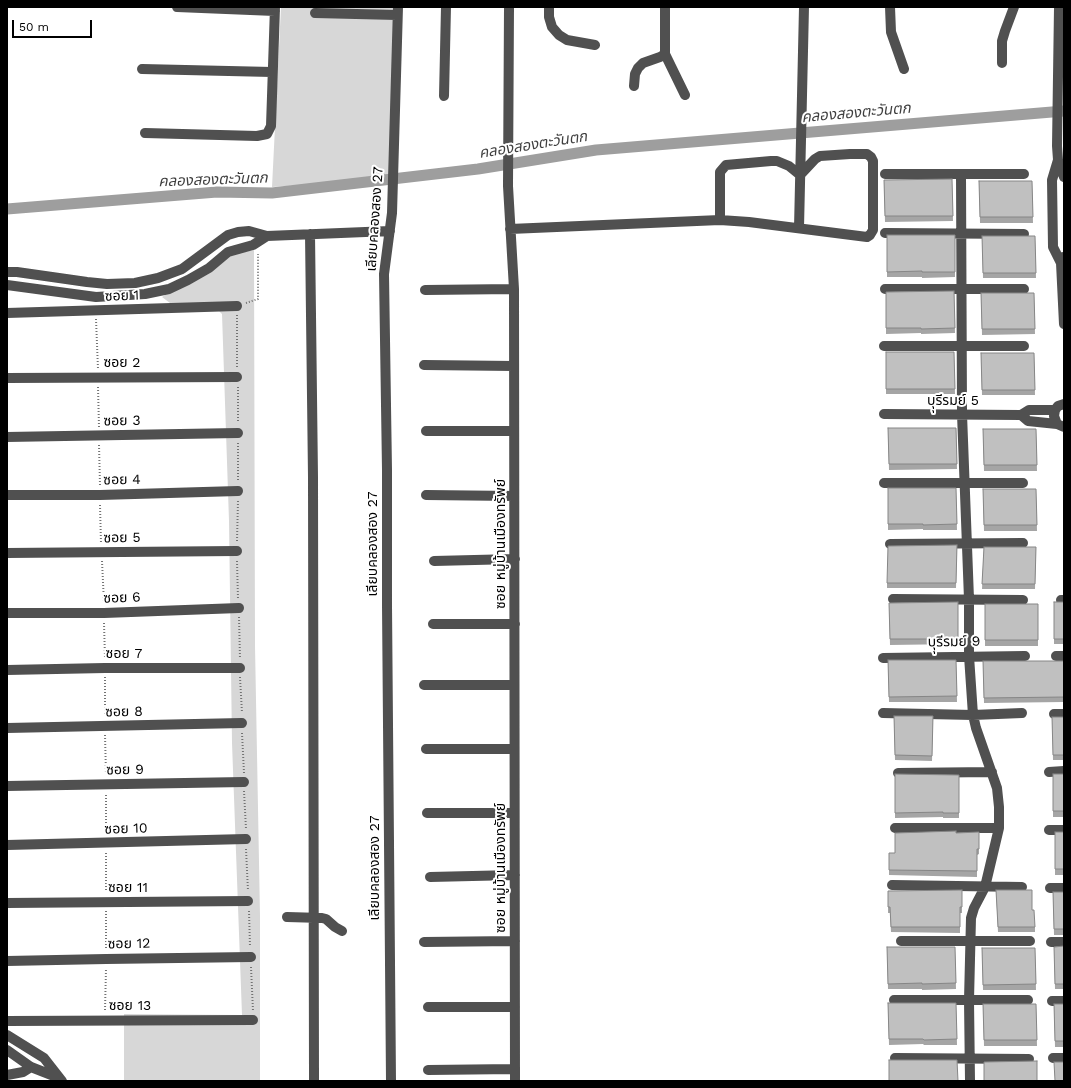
<!DOCTYPE html>
<html>
<head>
<meta charset="utf-8">
<style>
	body { margin:0 }
	#map { position:relative; width:1071px; height:1088px; overflow:hidden; background:#fff; font-family:"Work Sans",sans-serif }
	canvas { display:block }
	.frame { position:absolute; inset:0; border:8px solid #000; pointer-events:none }
	.scale { position:absolute; left:12px; top:20px; width:80px; height:18px; box-sizing:border-box; border:2px solid #000; border-top:0; padding-left:5px; font-size:12px; line-height:14px; white-space:nowrap; color:#000; -webkit-text-stroke:3px #fff; paint-order:stroke }
</style>
</head>
<body>
<div id="map">
<canvas width="1071" height="1088"></canvas>
<div class="frame"></div>
<div class="scale">50 m</div>
</div>
<script>
const ctx = document.querySelector('canvas').getContext('2d');
ctx.lineJoin = 'round';
function fill(path, color) {
  ctx.fillStyle = color;
  ctx.fill(path, 'evenodd');
}
function shape(rows) {
  const path = new Path2D();
  for (const r of rows) {
    path.moveTo(r[0], r[1]);
    for (let i = 2; i < r.length; i += 2) path.lineTo(r[i], r[i + 1]);
  }
  return path;
}
function stroke(path, color, width, dash) {
  ctx.strokeStyle = color;
  ctx.lineWidth = width;
  ctx.lineCap = dash ? 'butt' : 'round';
  ctx.setLineDash(dash || []);
  ctx.stroke(path);
}
function label(font, color, halo, rows, align = 'center') {
  ctx.font = font + ' "Work Sans","Noto Sans Thai",sans-serif';
  ctx.lineWidth = 4;
  ctx.setLineDash([]);
  ctx.textBaseline = 'middle';
  ctx.strokeStyle = halo;
  ctx.fillStyle = color;
  for (const [text, x, y, turn = 0] of rows) {
    ctx.save();
    ctx.translate(x, y);
    ctx.rotate((+turn || 0) * Math.PI / 180);
    ctx.textAlign = isNaN(turn) ? turn : align;
    if (halo) ctx.strokeText(text, 0, 0);
    ctx.fillText(text, 0, 0);
    ctx.restore();
  }
}
const green = shape([
	[281,7,394,7,394,179,272,187],
	[254,250,255,646,260,916,260,1081,124,1081,124,1014,242,1015,232,743,229,521,222,314,215,307,170,303,162,297,230,255]
]);
const canal = shape([
	[7,209,217,192,272,193,478,169,596,150,1064,111]
]);
const path = shape([
	[246,303,258,299,258,254],
	[237,315,237,367],
	[96,319,98,369],
	[98,387,99,427],
	[238,387,238,423],
	[238,443,238,481],
	[99,445,100,485],
	[100,505,101,543],
	[237,541,238,501],
	[102,561,104,603],
	[237,561,238,599],
	[239,617,240,659],
	[104,623,105,658],
	[105,677,105,716],
	[240,677,242,713],
	[242,733,244,773],
	[105,735,106,774],
	[244,791,246,829],
	[106,795,106,832],
	[246,849,248,891],
	[106,853,106,892],
	[249,911,250,947],
	[106,948,106,911],
	[251,967,253,1011],
	[105,1010,106,969]
]);
const minor = shape([
	[177,7,275,11],
	[509,7,508,186,514,289,515,1081],
	[549,7,549,17,552,27,559,35,567,40,595,45],
	[890,7,891,32,904,69],
	[1059,7,1057,146,1058,160,1064,177],
	[315,13,397,15],
	[665,54,685,95],
	[1002,63,1002,41,1005,31,1014,7],
	[142,69,272,72],
	[634,86,635,74,638,68,643,63,660,57,665,54,665,7],
	[444,96,446,7],
	[145,133,257,136,267,134,271,126,275,7],
	[1058,160,1052,180,1053,247,1061,263],
	[885,174,1024,174],
	[961,174,962,414,969,599,969,656,973,715,976,728,997,788,999,807,999,828,985,887,974,908,971,918,969,1000,970,1081],
	[799,228,804,7],
	[510,229,720,220,749,222,867,237,870,235,873,230,873,161,871,157,867,154,850,154,820,156,815,159,800,175,789,166,777,161,771,161,726,165,720,172,720,220],
	[885,233,1024,234],
	[310,234,313,477,314,1081],
	[1063,257,1061,263,1064,324],
	[7,272,17,272,87,282,107,284,135,283,158,278,182,269,228,235,238,232,249,231,267,236,390,231],
	[7,285,96,297,145,294,169,289,188,280,209,268,228,252,253,245,267,236],
	[885,289,1024,289],
	[425,290,514,289],
	[7,313,237,306],
	[884,346,1024,346],
	[424,365,514,366],
	[7,378,237,377],
	[1064,404,1058,406,1055,410,1054,416,1057,424,1064,427],
	[884,414,1021,415,1029,410,1055,410],
	[1021,415,1028,421,1057,424],
	[426,431,514,431],
	[7,437,238,433],
	[884,483,1023,483],
	[7,495,100,495,238,491],
	[426,495,514,496],
	[890,544,1023,543],
	[7,553,237,551],
	[434,561,515,559],
	[893,599,1023,600],
	[1061,600,1064,600],
	[7,613,104,613,239,608],
	[433,624,515,624],
	[1056,656,1064,656],
	[883,658,1025,656],
	[7,670,105,668,240,668],
	[424,685,514,685],
	[883,713,973,715,1022,713],
	[1054,714,1064,714],
	[7,728,242,723],
	[426,749,514,749],
	[1049,772,1064,771],
	[898,773,992,772],
	[7,786,244,782],
	[427,813,514,813],
	[895,828,999,828],
	[1049,830,1064,830],
	[7,845,246,839],
	[430,877,515,875],
	[892,885,1022,887],
	[1050,888,1064,888],
	[7,903,248,901],
	[287,917,322,918,326,919,335,927,342,931],
	[901,941,1030,941],
	[424,942,515,941],
	[1051,942,1064,942],
	[7,961,106,959,251,957],
	[894,1000,1028,1000],
	[1052,1001,1064,1001],
	[428,1007,515,1007],
	[7,1021,253,1020],
	[7,1035,44,1058,62,1081],
	[7,1050,31,1067,59,1078],
	[895,1058,1029,1059],
	[1053,1058,1064,1058],
	[428,1070,515,1069],
	[7,1075,23,1072,31,1067],
	[391,1081,387,605,387,470,384,274,392,213,398,7]
]);
const wall = shape([
	[952,179,953,221,885,222,884,180],
	[979,181,1032,181,1033,223,980,223],
	[887,235,955,235,955,277,922,278,922,277,887,277],
	[982,236,1035,236,1036,278,983,278],
	[954,291,955,333,921,334,921,333,886,334,886,292],
	[981,293,1034,293,1035,334,982,335],
	[886,352,954,352,955,394,886,394],
	[981,353,1034,353,1035,395,982,395],
	[888,428,956,428,957,469,889,470],
	[983,429,1036,429,1037,471,984,471],
	[888,488,956,488,957,530,923,530,923,529,888,530],
	[983,489,1036,489,1037,531,984,531],
	[957,545,956,588,887,588,887,583],
	[984,547,1036,547,1035,589,982,589],
	[958,602,958,644,890,645,889,603],
	[1054,602,1064,602,1064,644,1054,644],
	[985,604,1038,604,1038,646,985,646],
	[888,660,956,660,957,702,889,702],
	[983,661,1064,661,1064,702,984,703],
	[894,716,933,716,932,761,895,760],
	[1052,717,1064,717,1064,760,1053,760],
	[1053,774,1064,774,1064,817,1053,817],
	[959,775,959,818,943,818,943,817,895,818,895,813],
	[979,832,979,854,977,855,977,877,889,875,889,853,895,853,956,833],
	[1055,832,1064,832,1064,875,1055,875],
	[962,890,962,913,960,913,960,933,891,932,890,913,888,913,888,891],
	[996,890,1032,910,1035,927,1035,932,998,932],
	[1053,892,1064,892,1064,935,1054,935],
	[1064,946,1064,989,1055,989,1054,947],
	[887,947,955,947,956,989,922,990,922,989,888,989],
	[982,948,1035,948,1036,990,983,990],
	[888,1003,956,1003,957,1045,924,1045,923,1044,889,1045],
	[983,1004,1036,1004,1037,1046,984,1046],
	[1054,1004,1064,1004,1064,1047,1055,1047]
]);
const building = shape([
	[952,179,953,216,885,216,884,180,952,179],
	[979,181,1032,181,1033,217,980,217,979,181],
	[887,235,955,235,955,272,922,272,922,271,887,272,887,235],
	[982,236,1035,236,1036,273,983,273,982,236],
	[954,291,955,328,921,329,921,328,886,328,886,292,954,291],
	[981,293,1034,293,1035,329,982,329,981,293],
	[886,352,954,352,955,389,886,389,886,352],
	[981,353,1034,353,1035,390,982,390,981,353],
	[888,428,956,428,957,464,889,464,888,428],
	[983,429,1036,429,1037,465,984,465,983,429],
	[888,488,956,488,957,524,923,525,923,524,888,524,888,488],
	[983,489,1036,489,1037,525,984,525,983,489],
	[957,545,956,583,887,583,888,546,957,545],
	[984,547,1036,547,1035,584,982,584,984,547],
	[958,602,958,639,890,639,889,603,958,602],
	[1054,602,1064,602,1064,639,1054,639,1054,602],
	[985,604,1038,604,1038,640,985,640,985,604],
	[888,660,956,660,957,696,889,697,888,660],
	[983,661,1064,661,1064,697,984,698,983,661],
	[894,716,933,716,932,756,895,755,894,716],
	[1052,717,1064,717,1064,755,1053,755,1052,717],
	[895,774,959,775,959,813,943,813,943,812,895,813,895,774],
	[1053,774,1064,774,1064,811,1053,811,1053,774],
	[956,831,956,833,979,832,979,849,977,849,977,871,889,870,889,853,895,853,895,833,956,831],
	[1055,832,1064,832,1064,869,1055,869,1055,832],
	[962,890,962,907,960,907,960,927,891,927,890,907,888,907,888,891,962,890],
	[996,890,1032,890,1032,910,1034,910,1035,927,998,927,996,890],
	[1053,892,1064,892,1064,929,1054,929,1053,892],
	[1064,946,1064,984,1055,984,1054,947,1064,946],
	[887,947,955,947,956,983,922,984,922,983,888,984,887,947],
	[982,948,1035,948,1036,984,983,985,982,948],
	[888,1003,956,1003,957,1039,924,1040,923,1039,889,1039,888,1003],
	[983,1004,1036,1004,1037,1040,984,1040,983,1004],
	[1054,1004,1064,1004,1064,1041,1055,1041,1054,1004],
	[889,1060,957,1060,958,1081,889,1081,889,1060],
	[1037,1061,1037,1081,984,1081,984,1062,1037,1061],
	[1054,1062,1064,1062,1064,1081,1055,1081,1054,1062]
]);
const streetNames = [
	["เลียบคลองสอง 27",375,219,-86],
	["ซอย 1",122,296,-2],
	["ซอย 2",122,363],
	["บุุรีรมย์ 5",953,401],
	["ซอย 3",122,421,-1],
	["ซอย 4",122,480,-1],
	["ซอย 5",122,538,-1],
	["เลียบคลองสอง 27",373,544,-90],
	["ซอย หมู่บ้านเมืองทรัพย์",501,544,-90],
	["ซอย 6",122,598,-2],
	["บุุรีรมย์ 9",954,642,-1],
	["ซอย 7",124,654],
	["ซอย 8",124,712,-1],
	["ซอย 9",125,770,-1],
	["ซอย 10",126,829,-2],
	["เลียบคลองสอง 27",375,868,-90],
	["ซอย หมู่บ้านเมืองทรัพย์",501,868,-90],
	["ซอย 11",128,888],
	["ซอย 12",129,944,-1],
	["ซอย 13",130,1006]
];
const waterNames = [
	["คลองสองตะวันตก",856,113,-5],
	["คลองสองตะวันตก",533,145,-9],
	["คลองสองตะวันตก",213,180,-2]
];
fill(green, '#d7d7d7');
stroke(canal, '#9e9e9e', 11);
stroke(path, '#727272', 2, [1, 2]);
stroke(minor, '#505050', 10);
fill(wall, '#a5a5a5');
fill(building, '#c0c0c0');
stroke(building, '#868686', 1);
label('14px', '#000', '#fff', streetNames);
label('italic 15px', '#3f3f3f', '#fff', waterNames);
</script>
</body>
</html>
